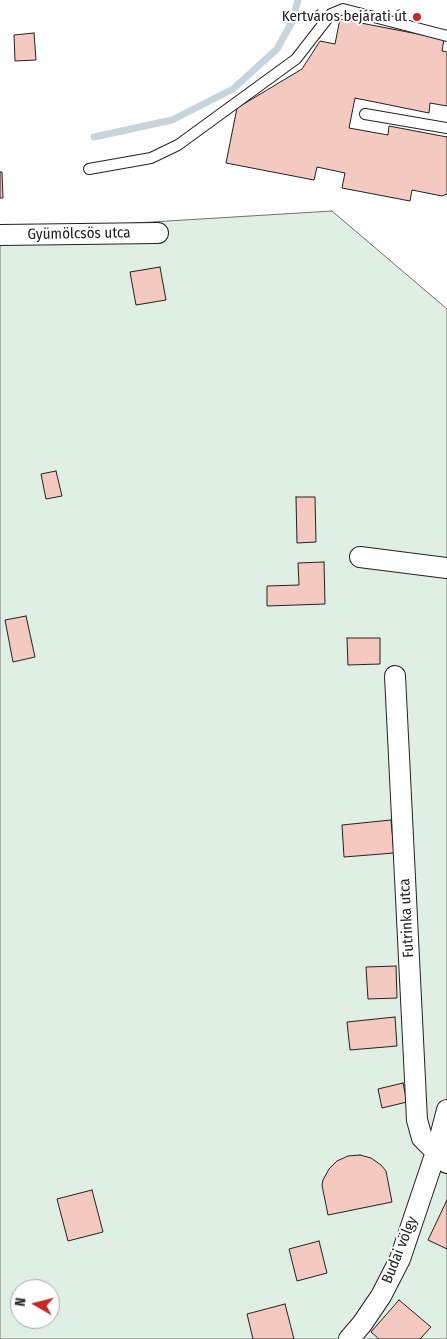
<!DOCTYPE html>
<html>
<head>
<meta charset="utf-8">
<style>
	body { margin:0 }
	#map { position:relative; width:447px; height:1339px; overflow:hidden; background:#fff; font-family:"Fira Sans Condensed",sans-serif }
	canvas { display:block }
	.north { position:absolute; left:10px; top:1279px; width:50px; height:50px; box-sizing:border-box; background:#fff; border:1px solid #a7a7a7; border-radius:50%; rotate:278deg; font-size:14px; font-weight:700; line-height:20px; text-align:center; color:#222 }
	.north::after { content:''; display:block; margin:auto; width:18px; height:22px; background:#c62828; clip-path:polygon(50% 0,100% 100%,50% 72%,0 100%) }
</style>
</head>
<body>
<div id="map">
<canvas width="447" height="1339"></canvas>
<div class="north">N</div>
</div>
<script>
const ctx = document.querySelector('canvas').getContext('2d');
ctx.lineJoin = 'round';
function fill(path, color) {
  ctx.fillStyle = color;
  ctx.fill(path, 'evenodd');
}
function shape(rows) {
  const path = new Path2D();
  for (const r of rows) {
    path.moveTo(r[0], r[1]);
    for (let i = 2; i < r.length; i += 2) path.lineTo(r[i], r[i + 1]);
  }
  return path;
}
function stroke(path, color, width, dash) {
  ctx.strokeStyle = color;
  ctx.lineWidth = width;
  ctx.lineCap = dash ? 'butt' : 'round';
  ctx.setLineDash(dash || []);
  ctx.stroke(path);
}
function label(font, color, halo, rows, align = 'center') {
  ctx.font = font + ' "Fira Sans Condensed",sans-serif';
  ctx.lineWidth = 4;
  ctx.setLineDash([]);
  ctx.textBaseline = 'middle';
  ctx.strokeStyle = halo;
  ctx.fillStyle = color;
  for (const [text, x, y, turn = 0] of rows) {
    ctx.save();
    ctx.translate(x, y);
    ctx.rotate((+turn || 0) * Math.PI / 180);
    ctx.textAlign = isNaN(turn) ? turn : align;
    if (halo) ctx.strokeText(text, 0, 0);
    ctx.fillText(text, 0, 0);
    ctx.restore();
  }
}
const green = shape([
	[332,211,447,309,447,1339,0,1339,0,238,53,228,332,211],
	[20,1289,50,1289,50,1319,20,1319,20,1289]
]);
const stream = shape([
	[94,137,172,120,233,89,277,49,292,22,298,0]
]);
const building = shape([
	[340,19,444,39,442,51,447,52,447,106,430,103,429,113,355,98,349,128,388,135,389,126,447,137,447,194,442,196,412,190,410,201,342,188,345,173,317,167,314,180,226,163,237,108,302,69,320,41,335,44,340,19],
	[34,33,36,60,15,61,14,35,34,33],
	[0,172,2,172,3,198,0,198,0,172],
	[160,267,166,300,136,305,130,272,160,267],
	[56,471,62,496,46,499,41,474,56,471],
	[296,497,315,497,316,542,297,543,296,497],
	[324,562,325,604,267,606,267,586,299,585,298,563,324,562],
	[26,616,35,657,13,662,5,620,26,616],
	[347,638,380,638,380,664,348,665,347,638],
	[391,820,394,853,344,857,342,825,391,820],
	[396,966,397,998,368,999,366,967,396,966],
	[395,1017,397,1046,350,1050,347,1022,395,1017],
	[403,1083,407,1102,382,1108,378,1089,403,1083],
	[360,1155,371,1158,381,1165,386,1171,392,1202,328,1215,322,1185,323,1180,329,1169,337,1161,348,1156,360,1155],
	[92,1190,103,1232,68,1241,57,1199,92,1190],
	[447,1200,447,1249,428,1240,447,1200],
	[319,1241,327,1273,297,1281,289,1249,319,1241],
	[399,1300,431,1327,420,1339,379,1339,371,1332,399,1300],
	[285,1304,294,1339,253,1339,247,1314,285,1304]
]);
const lane = shape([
	[365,114,447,128],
	[89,169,151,158,178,145,296,59,331,14,343,9,447,36]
]);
const street = shape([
	[0,235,158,233],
	[360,557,447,568],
	[395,676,417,1120,422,1138,447,1163],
	[349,1339,362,1324,381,1296,400,1259,436,1152,447,1110]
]);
const markers = [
	[417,17,5,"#c62828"]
];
const poiNames = [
	["Kertváros bejárati út",407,17]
];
const streetNames = [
	["Gyümölcsös utca",79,234,-1],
	["Futrinka utca",407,918,-93],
	["Budai völgy",400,1250,-68]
];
fill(green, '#e0efe3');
stroke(green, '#6f6f6f', 1);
stroke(stream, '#c7d3dd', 7);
fill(building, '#f3c9c0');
stroke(building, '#222', 1);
stroke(lane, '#222', 12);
stroke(street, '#222', 22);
stroke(lane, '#fff', 10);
stroke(street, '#fff', 20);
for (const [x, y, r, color] of markers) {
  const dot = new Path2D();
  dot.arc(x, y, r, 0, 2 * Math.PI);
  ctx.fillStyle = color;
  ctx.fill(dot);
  stroke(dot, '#fff', 2);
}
label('15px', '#222', '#fff', poiNames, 'right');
label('15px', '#222', '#fff', streetNames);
</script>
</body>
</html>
